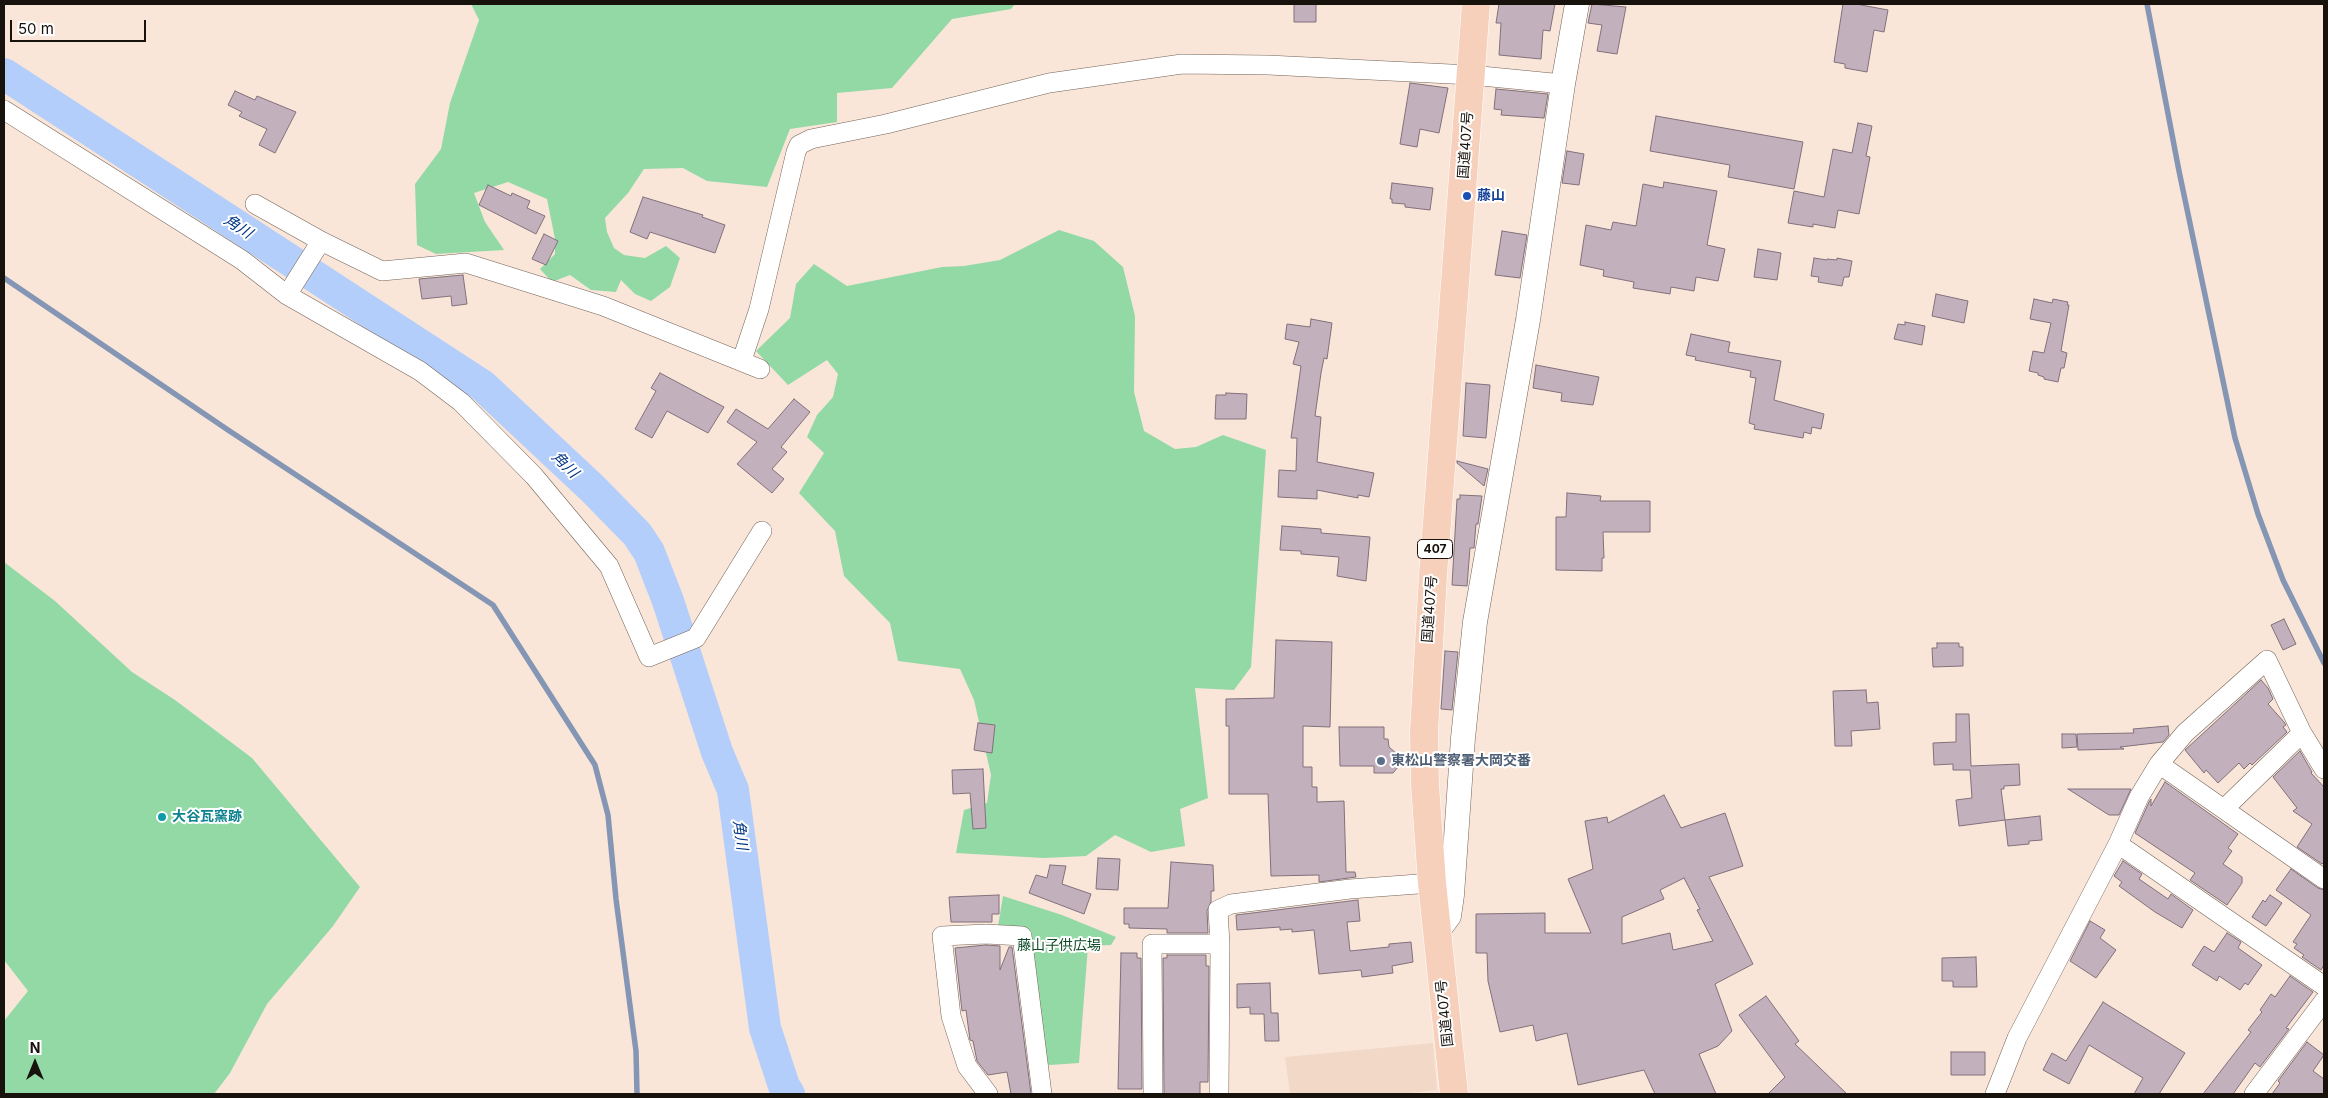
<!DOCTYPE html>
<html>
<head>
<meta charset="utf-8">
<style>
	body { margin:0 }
	#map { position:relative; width:2328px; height:1098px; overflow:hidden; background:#f9e6d9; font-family:Inter,sans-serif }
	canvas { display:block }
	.frame { position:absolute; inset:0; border:5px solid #18120d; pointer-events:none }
	.north { position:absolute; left:10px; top:1038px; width:50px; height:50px; -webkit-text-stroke:4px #fff; paint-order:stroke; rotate:0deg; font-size:14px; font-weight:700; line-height:20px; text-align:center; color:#18120d }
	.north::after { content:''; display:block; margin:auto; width:18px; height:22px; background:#18120d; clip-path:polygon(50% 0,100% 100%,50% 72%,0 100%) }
	.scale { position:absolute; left:10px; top:20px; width:136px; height:22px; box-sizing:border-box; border:2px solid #18120d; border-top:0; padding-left:6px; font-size:15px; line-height:18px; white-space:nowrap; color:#18120d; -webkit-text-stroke:4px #fff; paint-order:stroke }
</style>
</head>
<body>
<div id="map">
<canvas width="2328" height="1098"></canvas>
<div class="frame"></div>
<div class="north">N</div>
<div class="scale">50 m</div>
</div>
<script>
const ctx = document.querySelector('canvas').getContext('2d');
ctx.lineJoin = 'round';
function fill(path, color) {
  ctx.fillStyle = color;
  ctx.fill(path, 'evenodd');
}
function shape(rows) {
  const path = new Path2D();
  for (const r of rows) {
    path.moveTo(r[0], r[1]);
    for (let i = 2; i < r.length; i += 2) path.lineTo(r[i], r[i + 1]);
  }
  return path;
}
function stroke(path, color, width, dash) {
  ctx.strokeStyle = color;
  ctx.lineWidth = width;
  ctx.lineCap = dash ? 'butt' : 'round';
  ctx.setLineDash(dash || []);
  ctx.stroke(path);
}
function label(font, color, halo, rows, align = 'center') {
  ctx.font = font + ' Inter,"Noto Sans JP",sans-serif';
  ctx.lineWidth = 4;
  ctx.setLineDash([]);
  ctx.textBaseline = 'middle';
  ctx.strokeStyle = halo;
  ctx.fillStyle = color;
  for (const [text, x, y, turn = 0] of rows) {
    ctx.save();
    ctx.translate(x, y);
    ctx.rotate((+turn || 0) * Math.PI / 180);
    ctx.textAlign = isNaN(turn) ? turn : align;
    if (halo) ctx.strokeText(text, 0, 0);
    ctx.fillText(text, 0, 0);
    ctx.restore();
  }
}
const built = shape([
	[1433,1043,1437,1090,1400,1094,1290,1094,1285,1057]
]);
const green = shape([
	[471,4,1015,4,1011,9,952,19,892,88,837,93,837,122,790,129,767,187,707,181,683,168,644,169,628,193,605,218,607,232,614,248,624,255,645,258,666,246,680,258,670,287,651,301,635,294,621,280,616,292,591,290,570,275,552,282,540,269,555,254,555,239,547,199,508,182,474,193,485,222,504,250,436,254,417,245,415,184,441,149,450,103,479,20],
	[1059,230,1094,241,1123,267,1135,316,1134,392,1144,431,1175,449,1196,447,1223,435,1266,450,1251,667,1234,690,1195,688,1208,798,1180,809,1185,846,1151,852,1115,835,1086,856,1044,858,956,853,964,810,987,803,991,775,974,700,960,669,898,661,890,623,844,576,835,531,799,493,824,453,807,437,817,415,833,397,838,374,827,360,788,385,756,351,790,318,796,284,814,264,847,286,942,267,964,266,1000,260],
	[4,562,55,601,132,672,175,700,252,758,360,887,333,926,267,1004,230,1073,214,1094,4,1094,4,1021,28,991,4,960],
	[1003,896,1062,915,1116,937,1111,945,1088,946,1079,1063,1050,1065,1044,1063,1028,932,998,926]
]);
const stream = shape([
	[2147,4,2179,171,2235,438,2258,514,2283,580,2324,663],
	[4,278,228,430,493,605,595,765,608,815,616,899,636,1051,637,1094]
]);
const river = shape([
	[4,74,483,386,593,489,637,534,649,552,668,601,717,752,733,790,765,1028,784,1086,789,1094]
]);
const building = shape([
	[1294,4,1316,4,1316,22,1294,22,1294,4],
	[1499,4,1555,4,1550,31,1543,30,1541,59,1499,55,1501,23,1496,23,1499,4],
	[1592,4,1626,7,1617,54,1597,51,1602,25,1588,23,1592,4],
	[1843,4,1856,4,1888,10,1884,32,1874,30,1867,72,1845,68,1845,64,1834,62,1843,4],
	[1410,83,1448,88,1439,133,1420,129,1417,147,1400,144,1410,83],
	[1496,89,1548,94,1544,118,1501,115,1502,110,1494,109,1496,89],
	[235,91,255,100,257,96,296,112,275,153,259,145,267,129,239,116,242,112,228,105,235,91],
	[1656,116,1803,142,1794,189,1728,177,1730,165,1650,151,1656,116],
	[1858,123,1872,126,1866,156,1870,157,1859,214,1838,210,1835,228,1813,224,1813,227,1788,223,1794,191,1824,197,1833,149,1852,153,1858,123],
	[1567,151,1584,154,1579,185,1562,183,1567,151],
	[1664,182,1717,191,1707,245,1725,249,1718,281,1696,277,1694,291,1671,287,1670,294,1633,288,1634,282,1603,276,1604,270,1580,265,1586,225,1611,230,1613,222,1636,226,1643,184,1663,188,1664,182],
	[1392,183,1433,188,1430,210,1405,207,1405,204,1392,203,1392,199,1390,199,1392,183],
	[488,185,511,196,512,193,530,201,527,208,545,216,536,234,479,205,488,185],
	[643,197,703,215,702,217,725,225,715,253,650,232,647,239,630,232,643,197],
	[1502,231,1527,235,1520,278,1495,275,1502,231],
	[544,234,558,241,546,265,532,259,544,234],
	[1758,249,1781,253,1777,280,1754,277,1758,249],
	[1814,258,1827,260,1827,259,1837,260,1837,258,1852,261,1849,277,1844,277,1842,286,1818,282,1819,277,1811,276,1814,258],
	[463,275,467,304,452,306,451,296,422,299,419,279,463,275],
	[1936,294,1968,301,1964,323,1932,316,1936,294],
	[2034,299,2052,303,2053,299,2068,302,2067,305,2069,305,2061,351,2067,353,2064,368,2061,368,2058,382,2044,379,2044,377,2038,375,2038,373,2029,371,2033,351,2044,353,2051,323,2030,319,2034,299],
	[1311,319,1332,323,1327,359,1324,358,1321,373,1315,416,1321,417,1317,462,1374,473,1369,497,1358,495,1358,498,1317,490,1317,499,1278,497,1279,470,1296,471,1297,438,1291,438,1301,366,1293,364,1299,342,1285,339,1287,324,1310,327,1311,319],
	[1905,322,1925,326,1922,345,1894,339,1898,324,1905,325,1905,322],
	[1691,334,1730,342,1728,352,1781,361,1774,400,1824,414,1821,429,1812,427,1811,434,1804,432,1803,438,1754,429,1755,425,1749,423,1756,378,1750,377,1751,371,1695,360,1696,357,1686,355,1691,334],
	[1536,365,1599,377,1593,405,1561,401,1562,393,1533,388,1536,365],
	[660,373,724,407,708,433,667,411,652,438,635,429,656,391,651,388,660,373],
	[1466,383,1490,385,1486,438,1463,436,1466,383],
	[1226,393,1247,394,1246,419,1215,419,1216,395,1226,395,1226,393],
	[794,399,810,412,781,447,787,452,772,469,784,479,772,493,737,464,757,442,727,422,736,409,768,429,794,399],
	[1457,461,1488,469,1484,486,1457,463,1457,461],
	[1567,493,1601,496,1600,501,1650,501,1650,532,1603,532,1604,558,1602,558,1602,571,1556,570,1556,517,1566,517,1567,493],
	[1460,495,1482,496,1478,524,1476,524,1474,548,1470,548,1467,586,1452,585,1457,499,1460,499,1460,495],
	[1282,526,1321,529,1321,533,1370,537,1366,581,1337,576,1339,557,1301,554,1301,551,1280,550,1282,526],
	[2284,619,2296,644,2283,650,2271,625,2284,619],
	[1276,640,1332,642,1330,727,1303,726,1303,767,1312,767,1312,787,1317,787,1317,802,1344,801,1346,872,1355,872,1356,877,1319,882,1319,875,1271,876,1268,794,1229,794,1229,726,1226,726,1226,699,1274,698,1276,640],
	[1937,643,1959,643,1959,647,1963,647,1963,666,1933,667,1932,648,1937,648,1937,643],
	[1445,651,1458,652,1452,710,1441,709,1445,651],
	[2261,680,2268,688,2273,699,2268,704,2284,722,2286,725,2283,727,2287,732,2252,765,2250,763,2244,769,2239,763,2218,783,2206,770,2204,773,2185,750,2261,680],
	[1866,690,1867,703,1878,702,1880,729,1851,731,1852,746,1835,746,1833,691,1866,690],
	[1956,714,1969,714,1971,766,2019,764,2020,785,2004,786,2004,789,2001,789,2005,820,1959,826,1956,800,1972,798,1970,770,1953,770,1953,764,1934,765,1933,743,1956,742,1956,714],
	[978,723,995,725,992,753,974,750,978,723],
	[2168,726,2169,735,2163,742,2120,747,2124,749,2078,750,2077,734,2134,733,2133,729,2168,726],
	[1339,727,1384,727,1384,739,1388,739,1389,747,1397,754,1398,767,1393,773,1374,773,1374,766,1340,766,1339,727],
	[2062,734,2076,734,2077,747,2062,748,2062,734],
	[2300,751,2312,772,2311,773,2324,787,2324,862,2322,864,2297,847,2312,824,2293,811,2297,808,2273,777,2300,751],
	[983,769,986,828,973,829,970,793,953,794,952,770,983,769],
	[2165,782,2238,834,2228,848,2232,851,2223,864,2242,877,2242,883,2227,905,2190,880,2195,873,2135,833,2149,802,2151,799,2151,806,2165,782],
	[2068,789,2131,789,2119,815,2109,815,2068,789],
	[1664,795,1681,828,1725,813,1743,866,1709,877,1753,964,1715,984,1732,1031,1718,1046,1699,1054,1716,1094,1655,1094,1644,1070,1578,1085,1567,1033,1536,1041,1533,1025,1500,1032,1488,981,1487,953,1476,953,1476,914,1545,913,1545,933,1591,933,1568,879,1593,869,1585,821,1607,817,1608,823,1664,795],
	[1684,878,1700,909,1697,910,1713,941,1673,950,1670,933,1622,944,1622,917,1664,899,1660,890,1684,878],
	[2040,816,2042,840,2029,841,2029,844,2008,846,2005,820,2040,816],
	[1098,858,1120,859,1118,890,1096,889,1098,858],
	[2123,861,2142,874,2139,879,2168,899,2171,894,2193,910,2182,928,2155,912,2119,886,2122,882,2114,876,2123,861],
	[1171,862,1213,865,1214,891,1211,891,1211,902,1207,911,1208,933,1167,933,1167,929,1129,928,1129,924,1124,924,1124,908,1168,908,1171,862],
	[1050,865,1066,866,1062,884,1091,894,1084,914,1029,893,1036,875,1047,878,1050,865],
	[2291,869,2318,888,2324,890,2324,965,2321,970,2302,957,2304,955,2294,948,2297,944,2293,942,2311,915,2276,890,2291,869],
	[999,895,999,914,992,914,992,922,951,922,949,897,999,895],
	[2270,895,2282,903,2266,926,2252,917,2263,900,2265,902,2270,895],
	[1358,900,1360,921,1347,922,1350,951,1389,947,1389,944,1411,942,1413,962,1392,966,1393,973,1362,977,1361,970,1319,974,1314,930,1292,932,1292,929,1280,930,1280,927,1237,930,1236,915,1358,900],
	[2090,921,2105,930,2100,938,2116,950,2096,978,2070,961,2090,921],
	[2227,933,2241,942,2238,948,2262,965,2248,985,2245,983,2240,990,2219,976,2217,981,2192,965,2204,946,2214,952,2227,933],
	[986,945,1000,946,1000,970,1009,947,1012,947,1031,1094,1011,1094,1007,1072,988,1075,977,1061,973,1041,970,1040,966,1010,962,1011,955,948,986,945],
	[1121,953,1137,953,1137,958,1141,958,1142,1089,1118,1089,1121,953],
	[1167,955,1206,955,1206,966,1209,966,1208,1082,1200,1082,1200,1094,1164,1094,1163,958,1167,958,1167,955],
	[1976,957,1977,987,1953,987,1953,981,1942,981,1942,958,1976,957],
	[2290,976,2313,992,2286,1028,2289,1029,2260,1067,2255,1063,2233,1094,2203,1094,2251,1032,2248,1030,2262,1012,2260,1010,2271,994,2275,997,2290,976],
	[1270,983,1271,1013,1278,1013,1279,1041,1265,1041,1264,1014,1250,1014,1250,1007,1237,1008,1237,984,1270,983],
	[1766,996,1799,1041,1795,1044,1847,1094,1768,1094,1785,1077,1739,1015,1766,996],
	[2103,1002,2185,1053,2159,1094,2134,1094,2143,1078,2089,1045,2069,1084,2043,1070,2052,1053,2066,1061,2103,1002],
	[2307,1042,2324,1055,2313,1071,2324,1079,2324,1094,2272,1094,2280,1083,2278,1081,2307,1042],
	[1951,1052,1985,1052,1985,1075,1951,1075,1951,1052]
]);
const minor = shape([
	[4,110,242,260,287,295,420,371,461,402,534,476,609,566,649,657,696,638,762,531],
	[255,204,321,241,382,271,466,263,603,306,760,369],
	[287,295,321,241],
	[742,360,759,309,796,152,799,145,811,139,886,124,1049,83,1182,64,1268,65,1471,75,1563,84],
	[2159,764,2324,879],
	[2225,808,2302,733],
	[2118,844,2324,986],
	[988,1094,967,1066,951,1016,942,936,986,934,1022,936,1042,1094],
	[1153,1094,1152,944,1220,944],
	[1219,1094,1220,944,1218,910,1231,904,1350,889,1432,883],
	[1995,1094,2017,1038,2118,844,2139,797,2159,764,2185,733,2267,660,2302,733,2324,769],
	[2254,1094,2324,1001]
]);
const tertiary = shape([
	[1437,932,1449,916,1452,895,1463,738,1475,622,1528,320,1563,84,1577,4]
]);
const trunk = shape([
	[1454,1094,1432,883,1425,785,1424,731,1433,575,1476,4]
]);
const markers = [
	[1467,196,5,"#1a4fb4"],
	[1381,761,5,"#5c6f8a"],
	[162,817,5,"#0f9aa8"]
];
const shields = [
	[1435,549,35]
];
const shieldNames = [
	["407",1435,549]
];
const streetNames = [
	["国道407号",1466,145,-86],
	["国道407号",1430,609,-86],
	["国道407号",1445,1013,-96]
];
const transitNames = [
	["藤山",1477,196]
];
const serviceNames = [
	["東松山警察署大岡交番",1391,761]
];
const cultureNames = [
	["大谷瓦窯跡",172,817]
];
const parkNames = [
	["藤山子供広場",1059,946]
];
const waterNames = [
	["角川",238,227,33],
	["角川",565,465,44],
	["角川",740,835,82]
];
fill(built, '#f2d9c7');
fill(green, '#92d9a5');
stroke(stream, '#8496b3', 5.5);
stroke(river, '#b3cefa', 32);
fill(building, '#c3b0bd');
stroke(building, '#81707b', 1);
stroke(minor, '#736357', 20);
stroke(tertiary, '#736357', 25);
stroke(trunk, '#fff', 29);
stroke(minor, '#fff', 19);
stroke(tertiary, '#fff', 24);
stroke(trunk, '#f7d0bc', 28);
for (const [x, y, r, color] of markers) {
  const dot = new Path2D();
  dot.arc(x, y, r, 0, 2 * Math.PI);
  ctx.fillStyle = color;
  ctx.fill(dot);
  stroke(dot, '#fff', 2);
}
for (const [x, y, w] of shields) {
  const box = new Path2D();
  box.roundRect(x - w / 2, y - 9.5, w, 19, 4);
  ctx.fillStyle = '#fff';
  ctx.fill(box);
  stroke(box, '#18120d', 1);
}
label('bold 12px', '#18120d', null, shieldNames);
label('14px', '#18120d', '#fff', streetNames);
label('bold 14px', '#164399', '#fff', transitNames, 'left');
label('bold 14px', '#4e5e75', '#fff', serviceNames, 'left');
label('bold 14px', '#0d838f', '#fff', cultureNames, 'left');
label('14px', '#0d4a26', '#fff', parkNames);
label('italic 15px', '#003585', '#fff', waterNames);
</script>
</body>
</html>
